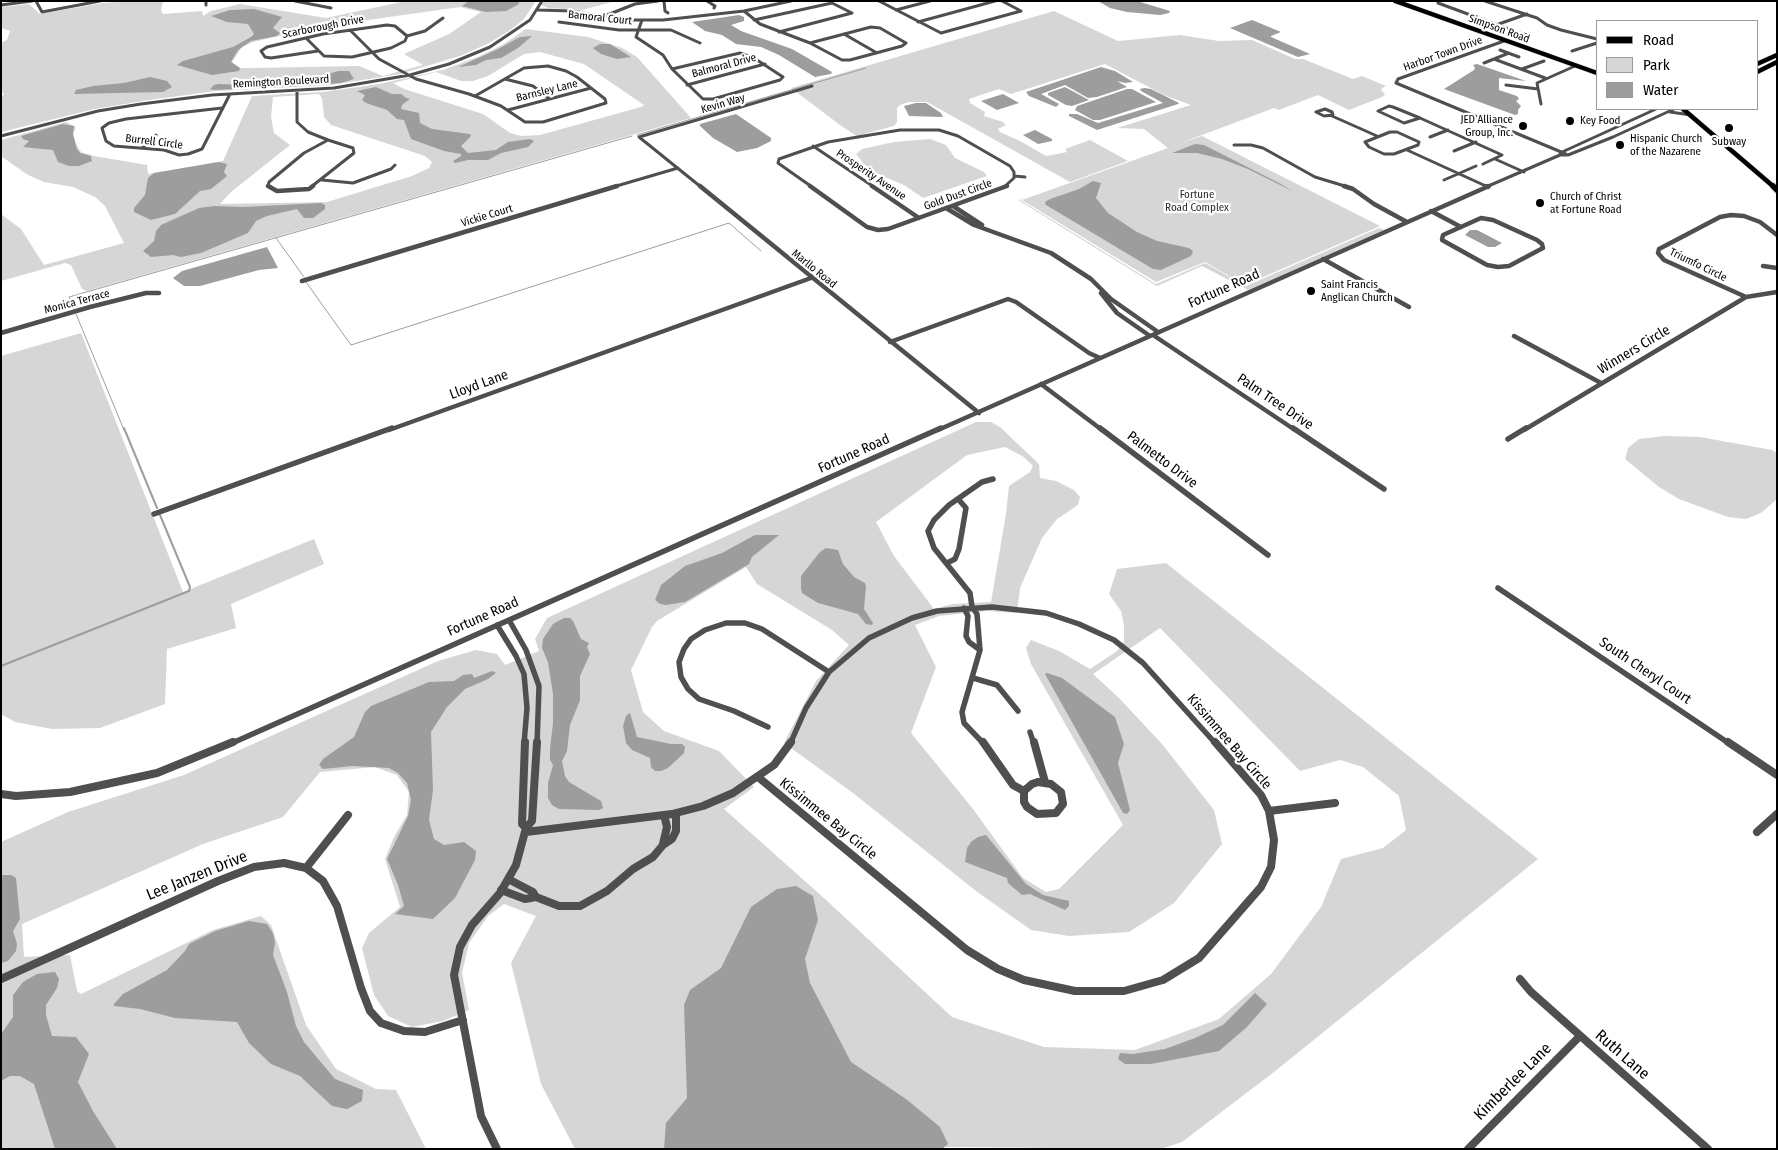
<!DOCTYPE html>
<html>
<head>
<meta charset="utf-8">
<style>
	body { margin:0 }
	#map { position:relative; width:1778px; height:1150px; overflow:hidden; background:#fff; font-family:"Fira Sans Condensed",sans-serif }
	canvas { display:block }
	.frame { position:absolute; inset:0; border:2px solid #000; pointer-events:none }
	.legend { position:absolute; left:1596px; top:20px; width:162px; height:90px; box-sizing:border-box; background:#fff; border:1px solid #999; margin:0; padding:6px 9px; list-style:none; font-size:15px; color:#000 }
	.legend li { display:flex; align-items:center; gap:10px; height:25px }
	.legend b { width:25px; border:1px solid #999 }
</style>
</head>
<body>
<div id="map">
<canvas width="1778" height="1150"></canvas>
<div class="frame"></div>
<ul class="legend">
<li><b style="height:6px;background:#000"></b>Road</li>
<li><b style="height:14px;background:#d6d6d6"></b>Park</li>
<li><b style="height:14px;background:#9d9d9d"></b>Water</li>
</ul>
</div>
<script>
const ctx = document.querySelector('canvas').getContext('2d');
ctx.lineJoin = 'round';
function fill(path, color) {
  ctx.fillStyle = color;
  ctx.fill(path, 'evenodd');
}
function shape(rows) {
  const path = new Path2D();
  for (const r of rows) {
    path.moveTo(r[0], r[1]);
    for (let i = 2; i < r.length; i += 2) path.lineTo(r[i], r[i + 1]);
  }
  return path;
}
function stroke(path, color, width, dash) {
  ctx.strokeStyle = color;
  ctx.lineWidth = width;
  ctx.lineCap = dash ? 'butt' : 'round';
  ctx.setLineDash(dash || []);
  ctx.stroke(path);
}
function label(font, color, halo, rows, align = 'center') {
  ctx.font = font + ' "Fira Sans Condensed",sans-serif';
  ctx.lineWidth = 4.5;
  ctx.setLineDash([]);
  ctx.textBaseline = 'middle';
  ctx.strokeStyle = halo;
  ctx.fillStyle = color;
  for (const [text, x, y, turn = 0] of rows) {
    ctx.save();
    ctx.translate(x, y);
    ctx.rotate((+turn || 0) * Math.PI / 180);
    ctx.textAlign = isNaN(turn) ? turn : align;
    if (halo) ctx.strokeText(text, 0, 0);
    ctx.fillText(text, 0, 0);
    ctx.restore();
  }
}
const green = shape([
	[131,1,163,1,161,10,163,14,202,11,203,16,211,11,240,4,326,18,406,1,536,1,524,19,509,31,489,43,463,55,400,74,331,85,216,91,149,100,95,109,1,132,1,98,4,94,1,91,1,43,7,40,10,31,1,28,1,7,29,4,40,14,103,3],
	[460,7,481,12,449,34,404,54,423,65,383,76,359,66,251,68,240,68,232,62,242,47,253,42,318,27],
	[547,1,616,1,582,10,548,8,540,4],
	[1054,11,1118,41,1180,35,1219,41,1252,40,1295,59,1303,59,1353,79,1362,76,1386,86,1381,89,1385,95,1382,97,1349,110,1318,95,1279,110,1274,108,1178,144,1202,136,1380,226,1245,285,1205,262,1156,282,1022,200,1168,148,1144,129,1117,128,1191,105,1164,95,1105,64,1011,94,999,89,969,99,970,103,985,112,984,116,1003,122,1006,125,998,129,1000,132,1020,141,1046,156,1067,152,1065,149,1090,140,1128,161,1070,182,927,102,909,102,900,105,897,108,897,122,894,126,857,136,840,125,791,88],
	[526,29,588,37,622,48,637,57,691,118,87,291,82,289,71,265,65,263,1,281,1,214,21,229,44,265,124,243,105,206,95,197,73,187,44,182,28,175,1,156,1,140,66,122,76,127,73,134,76,144,81,152,94,156,147,165,148,174,223,161,252,96,322,92,379,84,443,70,480,56,504,44],
	[540,52,584,64,644,105,641,107,540,135,521,136,510,133,483,114,404,89,393,83,436,72,461,81,473,81,488,76,524,54],
	[319,94,322,98,324,117,331,125,425,156,432,162,429,168,412,176,327,202,220,204,231,192,290,145,274,133,271,117,273,97],
	[930,139,946,145,955,158,984,172,987,176,923,198,904,185,882,176,865,165,856,154,862,149,894,142],
	[1027,197,1020,200,1156,284,1205,263,1246,286,1379,228,1384,230,1248,290,1202,266,1157,286,1018,200],
	[81,333,183,592,314,539,324,564,231,604,236,628,167,649,165,704,100,728,52,729,15,722,1,714,1,356],
	[976,422,991,422,1000,427,1039,464,1040,478,1056,481,1074,490,1080,497,1078,505,1057,519,1042,538,1020,588,1017,613,987,611,939,616,915,625,936,667,911,733,973,809,1023,878,1046,892,1059,889,1123,825,1031,664,1026,648,1031,640,1059,651,1090,669,1117,651,1124,642,1124,625,1121,611,1109,594,1117,569,1166,563,1538,859,1274,1072,1182,1142,1161,1149,951,1147,575,1149,541,1084,511,963,536,916,504,904,488,916,469,943,462,973,469,1010,443,1021,412,1027,388,1016,374,995,362,948,369,933,400,907,385,859,394,837,407,815,409,792,397,775,375,767,320,772,283,817,203,844,22,924,24,957,70,955,77,991,81,994,213,930,261,916,271,925,306,1025,336,1069,376,1089,396,1090,426,1149,1,1149,1,842,68,812,184,775,438,661,476,650,497,654,505,665,539,651,535,639,547,618],
	[1005,447,1024,457,1033,466,1030,472,1009,486,1006,514,991,602,953,604,934,609,894,556,876,522,967,455],
	[746,567,757,584,832,630,849,645,816,681,784,743,853,793,976,891,1031,930,1069,936,1129,932,1174,903,1222,844,1214,810,1162,744,1120,699,1093,674,1160,628,1300,771,1340,760,1363,767,1399,796,1406,830,1383,848,1341,859,1321,907,1271,974,1219,1019,1135,1050,1044,1047,952,1017,825,899,724,809,754,787,719,751,664,731,643,712,631,670,652,627,657,621],
	[1665,436,1700,437,1772,450,1777,453,1777,499,1761,513,1746,519,1728,517,1679,499,1659,487,1625,459,1628,448,1639,439]
]);
const water = shape([
	[469,1,518,1,519,4,506,11,486,12,462,6],
	[1098,1,1137,1,1170,11,1169,13,1160,15,1127,12,1110,8],
	[254,9,282,17,273,28,280,33,277,36,251,41,238,50,231,62,240,68,239,71,212,75,177,65,183,61,233,47,251,37,254,34,248,24,227,22,211,16,230,10],
	[739,15,744,17,744,21,731,25,741,31,792,49,832,72,831,74,815,77,779,55,761,47,736,44,722,35,705,31,692,22],
	[1252,20,1281,32,1271,36,1271,37,1310,54,1298,57,1230,28],
	[532,36,518,48,501,58,486,60,476,65,458,67,496,50,520,37],
	[600,44,610,44,631,57,617,59,601,54,593,48],
	[1477,64,1526,81,1499,78,1499,90,1517,96,1519,99,1516,101,1521,106,1518,110,1518,114,1515,115,1444,89,1474,70,1475,68,1473,65],
	[1101,67,1115,71,1133,82,1125,83,1117,81,1127,87,1097,97,1088,98,1065,85,1041,94,1059,104,1056,107,1029,96,1026,92],
	[338,71,349,71,354,79,341,83,302,86,214,90,210,89,214,85,219,84,241,85,273,81,307,81],
	[150,77,167,81,172,87,163,92,74,94,76,90,93,86,124,83],
	[376,87,392,94,401,94,406,98,410,99,402,105,401,109,419,113,420,123,432,129,470,134,471,136,461,146,468,153,496,150,508,142,530,139,534,141,528,147,501,153,488,160,468,160,455,163,453,161,461,156,461,154,444,151,411,139,404,120,397,119,387,110,366,103,362,100,365,95,357,91],
	[1065,87,1089,100,1072,106,1066,105,1048,95,1048,93],
	[1144,88,1151,89,1179,103,1178,104,1097,130,1069,116,1069,114,1077,114,1098,123,1163,103,1141,91,1140,89],
	[1127,89,1132,89,1156,102,1100,120,1093,120,1075,110,1077,106],
	[1003,94,1019,103,997,110,981,101],
	[916,103,926,103,941,113,943,117,909,116,904,106],
	[736,114,771,138,771,141,757,148,737,152,713,138,700,126,700,124],
	[63,124,74,126,73,134,77,149,80,153,91,156,92,161,79,166,69,166,58,162,53,150,23,147,29,141,23,139,21,136],
	[1035,130,1052,139,1052,141,1038,144,1023,135],
	[1195,144,1204,145,1279,183,1292,191,1248,169,1222,159,1197,153,1172,153],
	[219,162,227,164,224,172,227,176,211,189,200,191,175,214,151,220,134,212,134,208,145,195,148,178,154,173],
	[1093,181,1101,183,1096,198,1108,213,1137,232,1157,241,1189,248,1193,251,1191,256,1161,270,1153,269,1046,205,1045,202,1050,199,1079,189],
	[321,203,325,205,325,209,313,218,304,218,297,209,267,216,256,221,248,233,201,253,181,257,173,255,151,257,143,251,154,241,156,231,161,225,199,208,214,206,243,207],
	[1470,230,1477,230,1502,243,1495,247,1488,247,1465,235],
	[267,247,278,268,259,270,200,286,184,286,173,278,182,271],
	[755,535,779,535,752,557,749,564,685,602,666,605,660,604,655,600,661,585,685,566,722,553],
	[826,548,838,550,843,564,854,577,865,583,866,586,864,609,873,623,872,625,866,624,858,614,818,603,802,593,801,588,801,576,820,552],
	[564,618,570,618,573,621,581,639,589,643,587,647,590,654,580,676,580,700,570,725,567,751,562,761,565,776,569,782,601,801,603,808,599,810,559,809,552,805,548,798,548,783,553,765,550,760,550,749,553,723,553,694,548,662,542,648,543,639,553,624],
	[492,671,496,673,488,679,465,689,447,707,431,732,433,790,429,820,434,839,444,845,464,842,476,851,475,860,455,898,433,919,395,914,404,906,398,885,387,859,408,816,411,800,407,783,398,773,389,768,352,766,323,769,319,765,323,759,354,737,365,712,371,706,429,682,454,681,463,675,472,674,474,678],
	[1047,673,1062,678,1115,717,1124,744,1118,763,1130,810,1127,814,1123,813,1045,674],
	[630,713,637,737,671,744,682,744,685,747,684,753,668,768,661,771,655,771,651,767,650,758,632,750,626,743,623,726,626,716],
	[986,835,1026,884,1043,895,1069,901,1069,906,1065,910,1030,894,1022,895,1008,883,1007,878,965,862,967,848,971,842,978,837],
	[1,875,11,875,16,878,20,919,13,931,17,944,16,951,8,961,1,963],
	[796,886,813,896,818,920,805,959,810,983,851,1062,906,1099,940,1127,948,1144,942,1149,664,1149,666,1123,687,1098,684,1005,690,990,721,968,751,907,777,889],
	[249,921,267,924,273,933,275,943,273,955,287,992,296,1026,304,1042,335,1079,363,1090,362,1101,347,1109,332,1106,300,1076,271,1064,249,1043,237,1022,175,1018,140,1009,114,1006,114,1004,123,994,167,970,185,951,189,944,215,931],
	[55,972,59,979,57,988,46,1005,46,1015,52,1036,76,1037,89,1054,78,1082,93,1111,117,1149,55,1149,34,1084,20,1076,10,1076,1,1081,1,1034,13,1017,13,995,23,982,37,974],
	[1255,993,1267,1004,1247,1027,1219,1051,1151,1064,1125,1064,1118,1059,1120,1053,1133,1054,1165,1049,1195,1038,1223,1025]
]);
const streamFar1 = shape([
	[637,135,866,68],
	[276,238,304,277],
	[306,282,351,345,729,223,761,251],
	[74,309,69,297,632,136],
	[76,314,124,430]
]);
const stream = shape([
	[124,428,157,508],
	[1,666,189,591,190,587,160,515]
]);
const minorFar3 = shape([
	[36,1,42,12,100,1],
	[206,1,206,5],
	[295,1,331,8],
	[664,1,665,11,668,13],
	[707,1,715,6,714,8],
	[879,1,941,33,1021,11,1002,1],
	[1485,1,1537,18,1547,25,1561,30,1597,39],
	[1438,3,1522,34,1530,35],
	[1,5,32,1],
	[538,10,573,11,622,20,663,20,744,11,791,1],
	[896,10,930,1],
	[744,11,760,24,810,43],
	[602,17,635,4,658,1],
	[642,20,636,37,663,55,672,69],
	[754,20,832,3,852,13,779,32],
	[559,22,619,30,671,30,700,43],
	[918,22,995,1],
	[1496,25,1527,14],
	[871,27,880,28,906,43,902,46,850,60,842,60,810,43,871,27],
	[350,30,379,59,416,79,469,94,501,106,525,122,543,122,606,103,605,99,577,77,566,71,548,66,524,68,475,96],
	[844,34,877,53],
	[407,36,425,31,443,18],
	[306,38,324,56,352,57,391,48,405,41,407,36],
	[1504,41,1398,79,1396,83,1566,154],
	[1500,50,1519,57],
	[318,51,271,58,265,57,261,51,267,47,323,34,387,25,395,26,407,36],
	[1572,51,1597,43],
	[740,53,754,58,783,77,780,80,713,99,703,99,672,69,740,53],
	[1509,53,1494,59,1545,78],
	[1484,63,1494,59],
	[1522,69,1544,61],
	[505,79,533,86,550,99],
	[687,85,765,64],
	[1506,85,1538,89],
	[297,92,297,122,308,132,328,140],
	[1541,104,1537,83,1575,66],
	[1389,106,1393,107,1420,118,1404,123,1378,111,1389,106],
	[222,108,126,119,109,123,102,128,106,141,114,146,164,150,179,155,188,154,202,149,230,94],
	[1325,109,1332,112,1333,115,1324,116,1316,112,1325,109],
	[508,110,591,88],
	[1670,112,1691,115],
	[1332,116,1377,136],
	[1420,118,1502,155,1483,164],
	[1390,132,1397,132,1419,142,1418,145,1394,154,1384,154,1369,147,1365,142,1390,132],
	[1,136,98,111,141,104,212,95,334,88,410,75,449,64,490,47,530,20,542,1],
	[639,137,701,187],
	[639,137,812,86],
	[1430,137,1448,130],
	[1234,145,1251,145,1263,148,1315,177,1348,187],
	[813,146,874,187],
	[142,148,156,135],
	[1407,150,1488,187],
	[1454,151,1476,142],
	[1560,153,1656,109],
	[1495,159,1524,172],
	[1014,176,1025,177],
	[322,180,353,183,391,169,395,165],
	[1444,180,1476,166],
	[271,187,268,186,269,182,304,153,328,140],
	[311,187,354,153,353,148,328,140],
	[613,187,678,168],
	[812,187,778,163,779,159,828,142,900,130,939,130,958,136,1010,166,1014,172,1014,178,1004,187],
	[1486,187,1560,155,1568,155,1613,137,1674,109]
]);
const minorFar2 = shape([
	[268,186,277,191,309,189,313,186],
	[700,186,979,413],
	[810,186,867,227,878,230,888,229,1007,186],
	[872,186,919,218],
	[1344,186,1353,189,1374,204,1407,222],
	[1486,186,1488,187],
	[953,206,982,225],
	[946,208,974,225,1051,253,1091,279,1111,299,1158,332],
	[1431,211,1461,227],
	[1481,218,1493,220,1537,240,1542,244,1543,248,1509,266,1498,267,1487,265,1442,240,1443,235,1481,218],
	[1323,259,1409,307],
	[1763,266,1777,268],
	[302,281,617,186],
	[1101,293,1117,313,1150,336],
	[1746,297,1664,260,1658,253,1659,249,1720,217,1731,215,1744,216,1760,222,1777,235],
	[1,333,90,307,146,293,159,293],
	[1153,335,1295,430],
	[1514,336,1601,383],
	[890,342,1008,299,1016,302,1089,353,1100,358],
	[1041,384,1102,430],
	[389,430,811,278],
	[938,430,1489,186],
	[1524,430,1746,297,1777,292]
]);
const minorFar1 = shape([
	[1100,428,1268,555],
	[1293,428,1384,489],
	[1508,439,1526,428],
	[154,514,392,428],
	[947,563,955,559,959,549,966,508,958,499],
	[1498,588,1730,744],
	[964,608,968,616,966,636,969,642,980,650],
	[509,620,526,650,539,686,537,744],
	[497,625,516,656,524,674,527,708,524,744],
	[973,678,997,685,1018,711],
	[768,727,734,711,699,699,688,689,681,677,679,662,684,649,691,639,705,630,726,623,745,623,762,629,829,672],
	[1030,732,1034,744],
	[230,744,941,428],
	[790,744,806,708,829,672,869,638,912,618,937,611,992,607,1046,613,1079,624,1114,640,1143,663,1216,744],
	[984,744,964,723,962,712,980,650,977,614,972,607,970,593,934,548,928,531,934,520,949,505,982,482,993,479]
]);
const minor = shape([
	[525,742,522,824,526,828],
	[983,742,1013,785,1024,791],
	[1034,742,1045,782],
	[1728,742,1777,775],
	[758,777,967,950,998,969,1024,980,1075,991,1124,991,1163,980,1199,958,1261,887,1271,867,1274,840,1269,811,1261,795,1215,742],
	[1038,782,1051,784,1061,792,1063,804,1056,813,1037,814,1027,807,1024,802,1024,791,1032,784,1038,782],
	[1,794,16,796,70,792,157,773,233,742],
	[1269,811,1335,803],
	[526,832,672,814,703,806,733,793,774,765,791,742],
	[1757,832,1777,814],
	[663,844,667,827,664,815],
	[306,868,348,815],
	[508,879,533,892,536,897,559,906,580,906,607,891,633,869,653,857,663,845,672,839,676,831,676,813],
	[501,890,525,899,536,897],
	[1,979,218,881,254,867,284,863,306,868,323,881,337,906,361,988,370,1011,381,1023,404,1031,425,1032,463,1020],
	[1520,979,1531,992,1708,1149],
	[497,1149,481,1116,454,975,460,947,472,925,500,893,516,865,526,828,532,821,537,742],
	[1468,1149,1580,1036]
]);
const majorFar1 = shape([
	[1395,1,1597,73],
	[1757,64,1777,55],
	[1757,72,1777,62],
	[1683,109,1774,187]
]);
const major = shape([
	[1773,186,1777,190]
]);
const markers = [
	[1570,121,5,"#000"],
	[1523,126,5,"#000"],
	[1729,128,5,"#000"],
	[1620,145,5,"#000"],
	[1540,203,5,"#000"],
	[1311,291,5,"#000"]
];
const farStreetnames = [
	["Bamoral Court",600,18,6],
	["Scarborough Drive",323,27,-11],
	["Simpson Road",1499,29,20],
	["Harbor Town Drive",1443,54,-20],
	["Balmoral Drive",724,66,-15],
	["Remington Boulevard",281,82,-3],
	["Barnsley Lane",547,91,-14],
	["Kevin Way",723,104,-16],
	["Burrell Circle",154,142,7],
	["Prosperity Avenue",871,175,34],
	["Gold Dust Circle",958,195,-20],
	["Vickie Court",487,216,-17],
	["Triumfo Circle",1698,265,26],
	["Marllo Road",814,269,39],
	["Monica Terrace",77,302,-15]
];
const farPoinames = [
	["JED Alliance",1513,120,"right"],
	["Group, Inc.",1513,133,"right"],
	["Key Food",1580,121],
	["Hispanic Church",1630,139],
	["of the Nazarene",1630,152],
	["Subway",1729,142,"center"],
	["Church of Christ",1550,197],
	["at Fortune Road",1550,210],
	["Saint Francis",1321,285],
	["Anglican Church",1321,298]
];
const farParknames = [
	["Fortune",1197,195],
	["Road Complex",1197,208]
];
const streetNames = [
	["Fortune Road",1224,289,-24],
	["Winners Circle",1634,350,-31],
	["Lloyd Lane",479,385,-20],
	["Palm Tree Drive",1275,402,34],
	["Fortune Road",854,454,-24],
	["Palmetto Drive",1162,460,37],
	["Fortune Road",483,617,-24],
	["South Cheryl Court",1645,671,34],
	["Kissimmee Bay Circle",1229,742,49],
	["Kissimmee Bay Circle",828,819,39]
];
const nearStreetnames = [
	["Lee Janzen Drive",197,876,-22],
	["Ruth Lane",1622,1055,41],
	["Kimberlee Lane",1513,1082,-45]
];
fill(green, '#d6d6d6');
fill(water, '#9d9d9d');
stroke(streamFar1, '#9d9d9d', 1);
stroke(stream, '#9d9d9d', 2);
stroke(majorFar1, '#dbdbdb', 5.5);
stroke(major, '#dbdbdb', 8);
stroke(minorFar3, '#4f4f4f', 3);
stroke(minorFar2, '#4f4f4f', 4.5);
stroke(minorFar1, '#4f4f4f', 5.5);
stroke(minor, '#4f4f4f', 8);
stroke(majorFar1, '#000', 4.5);
stroke(major, '#000', 5.5);
for (const [x, y, r, color] of markers) {
  const dot = new Path2D();
  dot.arc(x, y, r, 0, 2 * Math.PI);
  ctx.fillStyle = color;
  ctx.fill(dot);
  stroke(dot, '#fff', 2);
}
label('11px', '#000', '#fff', farStreetnames);
label('11px', '#000', '#fff', farPoinames, 'left');
label('11px', '#2d2d2d', '#fff', farParknames);
label('14px', '#000', '#fff', streetNames);
label('16px', '#000', '#fff', nearStreetnames);
</script>
</body>
</html>
